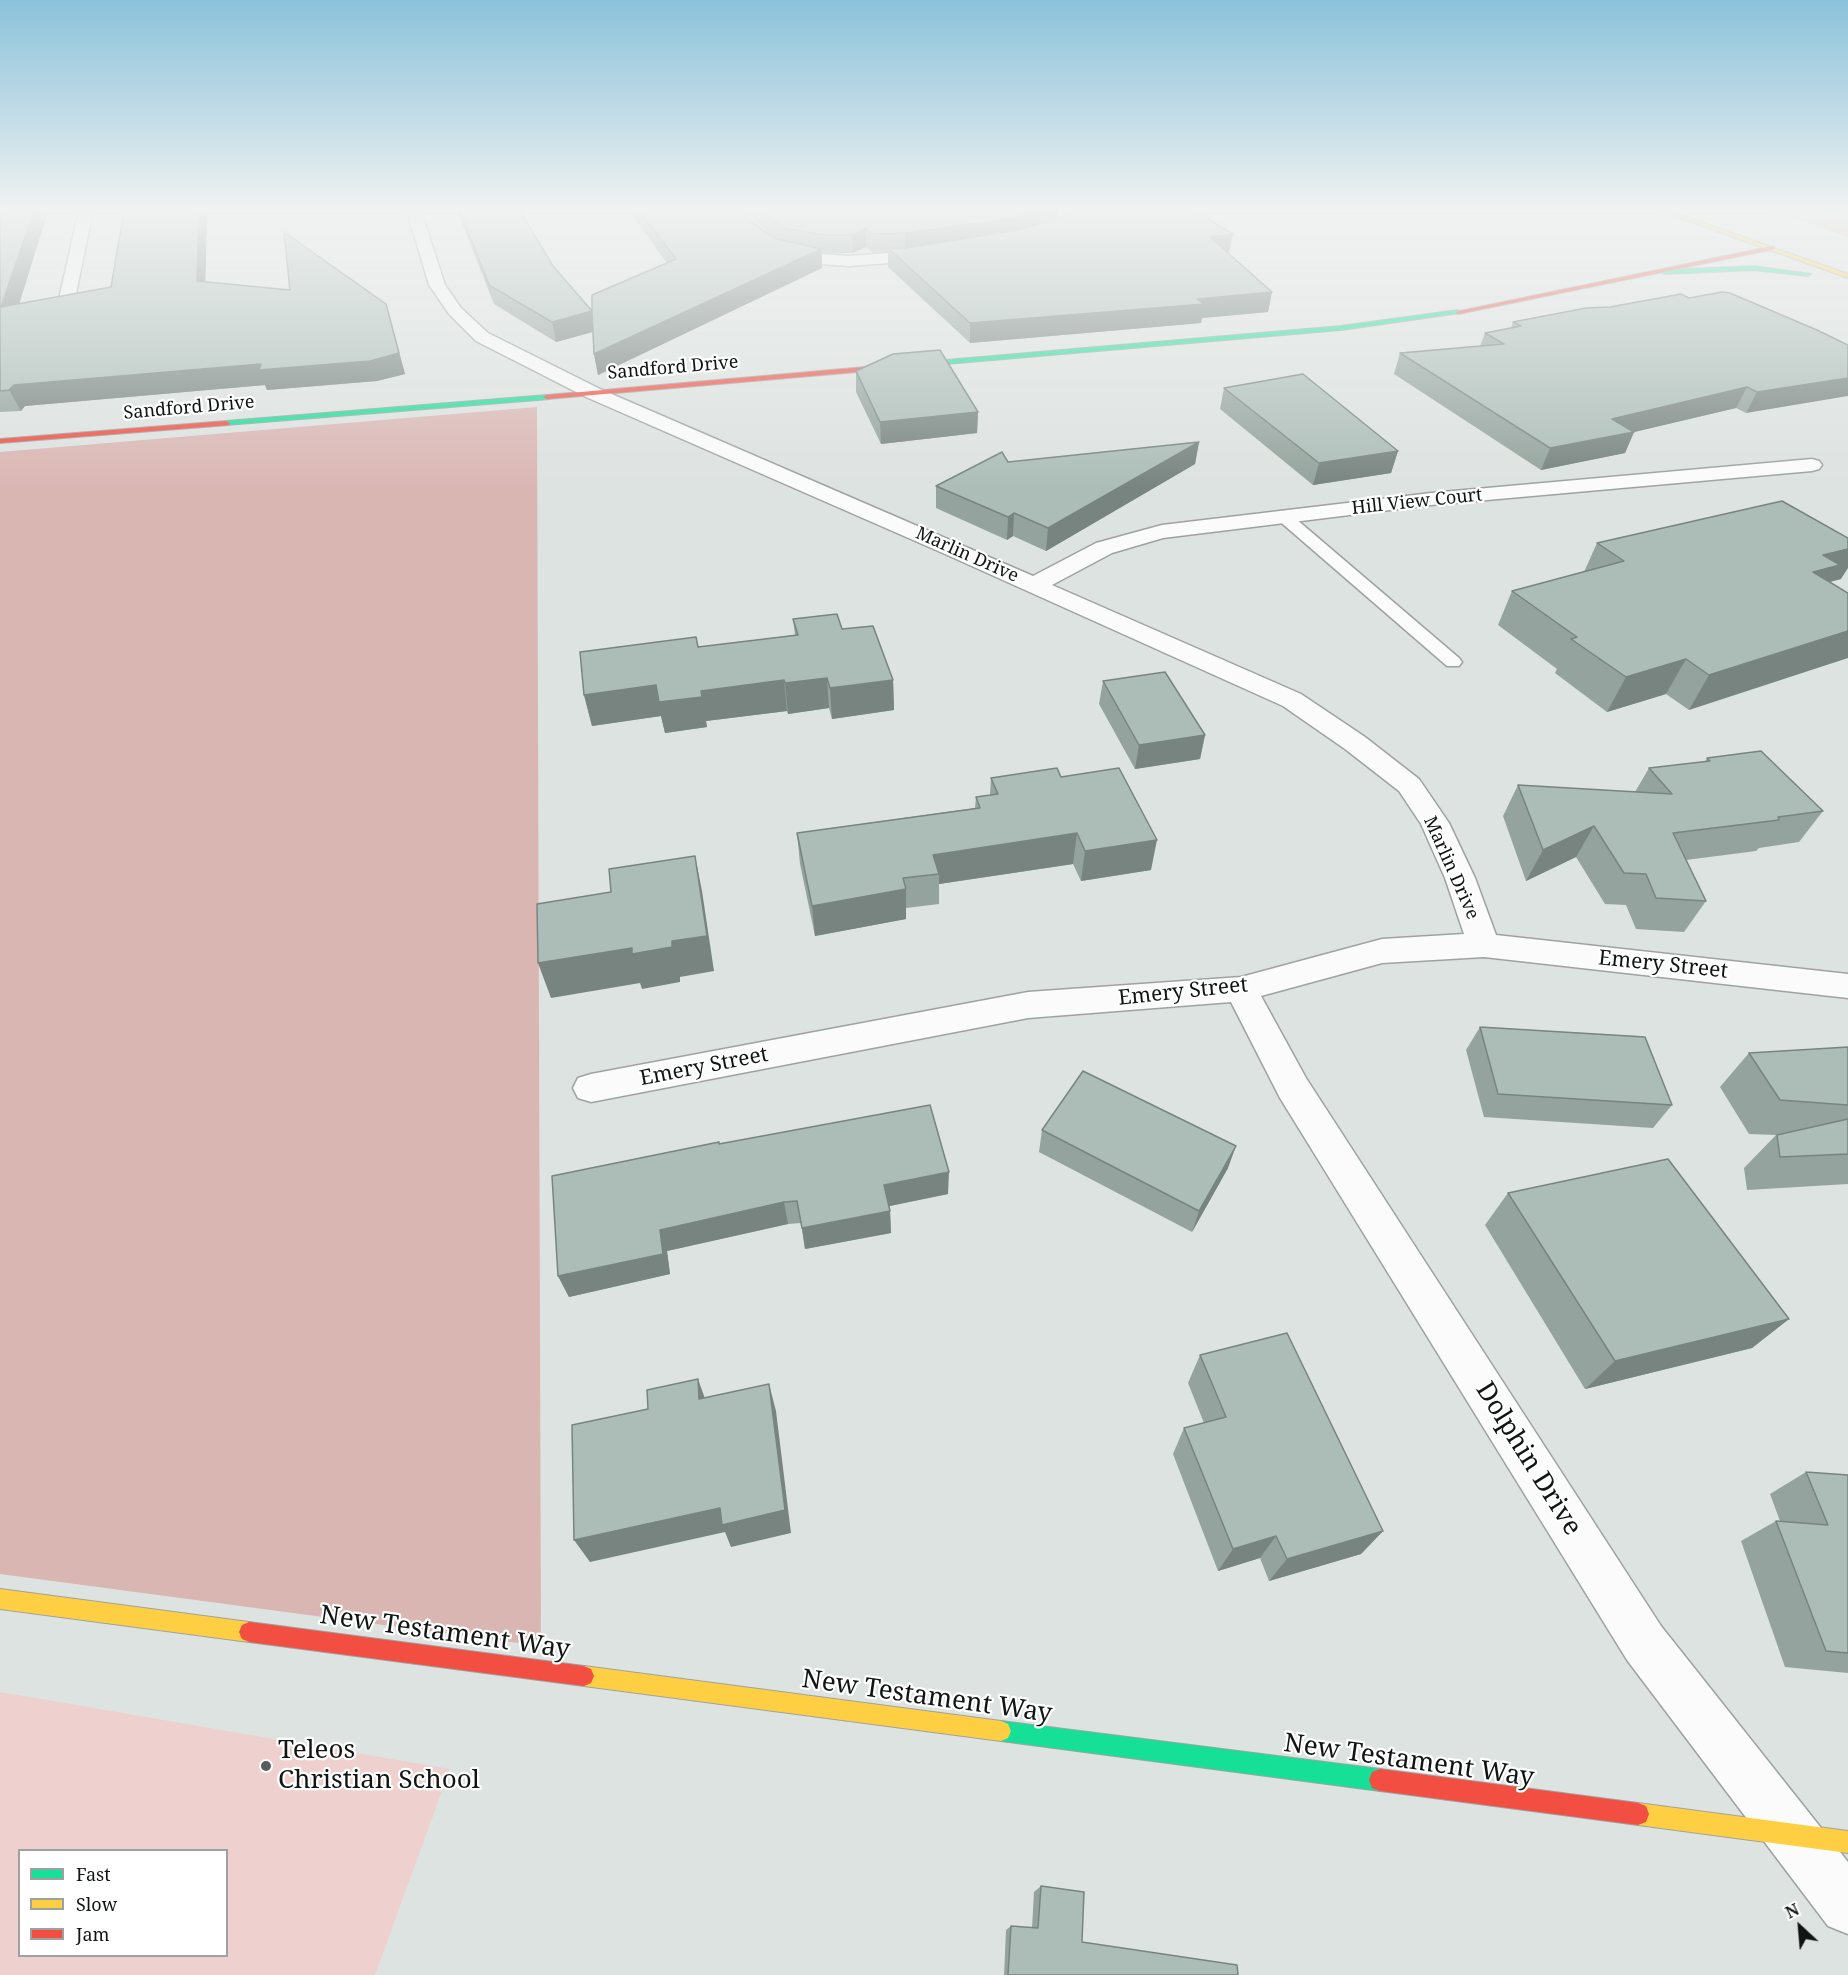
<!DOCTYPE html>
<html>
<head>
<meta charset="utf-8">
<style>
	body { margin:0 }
	#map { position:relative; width:1848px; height:1975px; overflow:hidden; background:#dde3e0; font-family:"Noto Serif",serif }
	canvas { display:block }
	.legend { position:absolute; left:18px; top:1849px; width:210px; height:108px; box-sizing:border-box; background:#fff; border:2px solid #9fa1a1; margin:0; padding:8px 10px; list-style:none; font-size:18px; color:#101413 }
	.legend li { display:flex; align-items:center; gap:12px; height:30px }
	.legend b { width:30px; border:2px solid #9fa1a1 }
	.north { position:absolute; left:1770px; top:1897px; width:60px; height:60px; -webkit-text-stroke:4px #fff; paint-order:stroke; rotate:334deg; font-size:16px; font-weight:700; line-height:24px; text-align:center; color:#101413 }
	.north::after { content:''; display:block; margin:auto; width:21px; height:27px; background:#101413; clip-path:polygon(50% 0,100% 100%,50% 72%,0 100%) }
</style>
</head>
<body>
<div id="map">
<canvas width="1848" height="1975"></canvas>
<ul class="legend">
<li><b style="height:8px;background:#16e098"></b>Fast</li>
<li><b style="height:8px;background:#ffcf43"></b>Slow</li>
<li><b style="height:8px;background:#f24e42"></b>Jam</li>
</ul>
<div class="north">N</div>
</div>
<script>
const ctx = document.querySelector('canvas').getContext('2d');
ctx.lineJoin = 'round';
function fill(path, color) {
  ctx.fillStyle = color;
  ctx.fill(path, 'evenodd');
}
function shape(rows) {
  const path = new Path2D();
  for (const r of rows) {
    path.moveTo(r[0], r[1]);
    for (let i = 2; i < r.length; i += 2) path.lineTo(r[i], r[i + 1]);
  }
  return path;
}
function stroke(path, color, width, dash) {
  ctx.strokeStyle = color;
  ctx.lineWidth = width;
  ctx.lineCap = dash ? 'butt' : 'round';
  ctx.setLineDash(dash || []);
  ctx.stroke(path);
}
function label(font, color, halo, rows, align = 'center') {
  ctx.font = font + ' "Noto Serif",serif';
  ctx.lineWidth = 4.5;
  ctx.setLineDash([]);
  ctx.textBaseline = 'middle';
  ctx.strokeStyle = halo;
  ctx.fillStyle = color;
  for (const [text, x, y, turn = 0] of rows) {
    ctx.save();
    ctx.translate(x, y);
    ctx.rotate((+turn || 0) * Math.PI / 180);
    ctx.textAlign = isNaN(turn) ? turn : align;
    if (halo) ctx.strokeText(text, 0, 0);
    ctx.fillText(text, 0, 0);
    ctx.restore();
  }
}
const green = shape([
	[0,1692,450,1769,375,1975,0,1975],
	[20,1850,226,1850,226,1956,20,1956]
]);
const forest = shape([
	[1771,211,1848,211,1848,237,1794,218],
	[537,407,541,1646,0,1574,0,452]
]);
const lane = shape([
	[1283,511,1289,513,1459,658,1462,662,1459,666,1447,666,1277,519,1275,516,1277,513,1283,511]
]);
const street = shape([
	[79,211,93,211,74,303,66,308,58,303,79,211],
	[407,211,421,211,445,285,461,308,488,333,600,389,1033,576,1096,543,1162,525,1431,493,1812,459,1819,461,1822,465,1819,469,1812,471,1431,505,1163,538,1112,553,1052,585,1301,694,1365,737,1419,779,1449,823,1475,878,1496,935,1848,974,1848,998,1484,957,1382,963,1261,996,1306,1078,1661,1626,1848,1862,1848,1934,1828,1926,1627,1660,1280,1098,1231,1002,1028,1018,591,1102,578,1098,573,1088,578,1078,591,1074,1028,992,1241,977,1382,939,1464,934,1445,878,1421,824,1399,791,1345,749,1283,706,945,554,586,397,476,341,449,314,429,285,407,211],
	[728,211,743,211,767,235,787,249,805,253,849,256,931,250,939,255,931,260,849,266,805,263,777,255,757,241,728,211],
	[1052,211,1067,211,1072,218,1074,221,1067,231,1038,241,1028,241,1026,238,1028,235,1057,225,1060,221,1052,211]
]);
const fast = shape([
	[1754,266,1811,274,1808,276,1754,270,1664,274,1661,272,1664,270,1754,266],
	[1458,310,1460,313,1341,330,888,369,884,367,888,365,1341,326,1458,310],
	[547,395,551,397,550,399,226,425,222,423,226,421,547,395],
	[1001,1721,1380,1769,1388,1772,1391,1780,1388,1788,1380,1791,1001,1741,994,1738,991,1731,994,1724,1001,1721]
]);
const slow = shape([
	[1661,211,1670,211,1848,274,1848,278,1661,211],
	[0,1589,249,1622,256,1625,259,1632,256,1639,249,1642,0,1609,0,1589],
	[584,1666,1001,1721,1008,1724,1011,1731,1008,1738,1001,1741,584,1686,577,1683,574,1676,577,1669,584,1666],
	[1638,1803,1848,1831,1848,1853,1638,1825,1630,1822,1627,1814,1630,1806,1638,1803]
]);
const jam = shape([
	[1773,246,1775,249,1458,314,1455,312,1773,246],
	[888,365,891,365,891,369,547,399,543,397,547,395,888,365],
	[226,421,230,423,229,425,0,443,0,439,226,421],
	[249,1622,584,1666,591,1669,594,1676,591,1683,584,1686,249,1642,242,1639,239,1632,242,1625,249,1622],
	[1380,1769,1638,1803,1646,1806,1649,1814,1646,1822,1638,1825,1380,1791,1372,1788,1369,1780,1372,1772,1380,1769]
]);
const wall = shape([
	[0,211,48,211,19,304,111,287,124,211,207,211,205,282,386,304,405,374,377,381,267,390,265,385,25,406,21,411,0,412],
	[457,211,523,211,520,212,553,266,592,311,667,263,629,211,741,211,754,224,774,238,777,239,768,233,746,211,1058,211,1057,219,1069,215,1071,213,1070,211,1195,211,1229,252,1228,253,1272,292,1268,312,1202,318,1201,323,970,343,888,267,888,252,873,253,866,247,853,253,822,253,822,268,598,375,594,354,593,332,556,342,494,304],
	[1689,298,1817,330,1746,413,1736,408,1634,432,1625,453,1541,470,1394,374,1400,353,1480,346,1485,333,1511,328,1513,322,1610,307],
	[856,371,978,412,977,433,881,444,856,392],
	[1224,388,1398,451,1391,473,1313,485,1220,409],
	[1199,442,1195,464,1046,551,1013,536,1007,540,936,508,936,486,1008,462],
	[1597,543,1841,579,1830,582,1689,710,1666,694,1607,712,1555,673,1557,669,1498,625,1512,591,1584,572],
	[793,619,842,629,893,680,894,710,832,719,829,708,788,714,787,711,706,721,707,727,665,733,661,716,592,726,584,695,698,647,795,635],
	[1103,681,1205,735,1200,759,1135,769,1099,704],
	[1707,758,1823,811,1799,842,1759,848,1756,851,1686,860,1706,901,1684,932,1636,929,1626,905,1605,904,1576,857,1526,881,1503,816,1518,785,1635,792,1649,768,1705,762],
	[1061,777,1151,870,1081,881,1073,864,939,884,939,904,906,908,906,919,815,936,800,864,797,833,975,808,976,797,990,795,991,778],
	[1480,1027,1672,1105,1653,1128,1484,1117,1466,1050],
	[1848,1047,1848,1184,1747,1190,1744,1168,1776,1135,1749,1134,1720,1087,1749,1053],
	[1042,1130,1228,1168,1192,1232,1039,1152],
	[719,1144,948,1194,889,1206,890,1211,891,1233,805,1249,801,1223,788,1224,667,1251,670,1274,569,1297,558,1276],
	[1508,1193,1789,1319,1752,1348,1585,1389,1485,1225],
	[1200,1355,1383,1531,1361,1554,1269,1581,1260,1558,1218,1571,1173,1454,1184,1428,1204,1423,1188,1383],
	[1806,1472,1848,1475,1848,1673,1785,1667,1741,1541,1776,1521,1780,1521,1770,1494],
	[1041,1886,1082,1942,1238,1975,1004,1975,1006,1930,1011,1926,1032,1928,1034,1892]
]);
const shadedWall = shape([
	[34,211,48,211,12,327,1,307],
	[199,211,207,211,205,300,197,281],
	[1037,211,1058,211,1057,221,1056,223,905,252,905,233],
	[866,228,866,247,853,253,852,235],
	[1233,234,1229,252,1207,256,1210,237],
	[821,249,822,268,598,375,594,354],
	[1272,292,1268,312,1202,318,1201,323,970,343,970,323,1197,299],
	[386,304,405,374,377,381,267,390,265,385,25,406,21,411,9,390,14,385,261,364],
	[592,311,596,331,556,342,552,322],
	[1848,378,1848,396,1746,413,1757,392],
	[1747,387,1736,408,1634,432,1625,453,1541,470,1550,448,1612,419],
	[978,412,977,433,881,444,880,422],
	[1199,442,1195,464,1046,551,1048,528],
	[1398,451,1391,473,1313,485,1319,463],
	[1014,513,1013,536,1007,540,1008,517],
	[1848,549,1848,568,1841,579,1829,582,1813,572,1823,555],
	[1848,631,1848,658,1689,710,1709,675],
	[1686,659,1666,694,1607,712,1626,677],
	[827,678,829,708,788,714,785,683],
	[784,680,787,711,706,721,707,727,665,733,661,716,592,726,584,695,656,685,701,691],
	[893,680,894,710,832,719,830,688],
	[1205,735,1200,759,1135,769,1139,745],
	[1594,826,1576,857,1526,881,1543,850],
	[1077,833,1073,864,939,884,939,874,933,855],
	[1157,840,1151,870,1081,881,1085,851],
	[695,856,702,891,714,971,680,977,680,982,642,989,640,983,551,998,538,963,672,941],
	[906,889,906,919,815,936,812,906],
	[1236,1146,1228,1168,1192,1232,1199,1211],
	[949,1172,948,1194,885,1207,884,1185],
	[784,1202,788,1224,667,1251,670,1274,569,1297,558,1276,660,1230],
	[890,1211,891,1233,805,1249,802,1228],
	[1789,1319,1752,1348,1585,1389,1615,1361],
	[698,1379,708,1407,699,1399],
	[769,1384,776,1411,791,1533,731,1547,725,1532,590,1562,574,1540],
	[1383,1531,1361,1554,1269,1581,1287,1559],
	[1276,1536,1260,1558,1218,1571,1233,1549]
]);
const building = shape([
	[0,211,34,211,1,307,111,287,124,211,199,211,197,281,290,290,284,232,386,304,399,353,370,361,259,370,261,364,14,385,9,390,0,391,0,211],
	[460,211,520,211,553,266,592,311,592,295,676,259,639,211,741,211,754,224,774,238,821,249,594,354,592,311,552,322,489,285,460,211],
	[763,211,1037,211,1015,218,905,233,872,234,866,228,852,235,824,235,786,229,767,215,763,211],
	[1072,211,1195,211,1233,234,1210,237,1272,292,1197,299,1204,304,970,323,888,248,905,248,1018,230,1069,215,1072,211],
	[1722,292,1730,293,1817,330,1848,345,1848,378,1757,392,1747,387,1612,419,1634,432,1550,448,1400,353,1504,344,1485,333,1521,326,1513,322,1586,308,1610,307,1681,294,1689,298,1722,292],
	[940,350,978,412,880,422,856,371,893,354,940,350],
	[1303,374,1398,451,1319,463,1224,388,1303,374],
	[1199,442,1048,528,1014,513,1008,517,936,486,1002,452,1008,462,1199,442],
	[1782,501,1848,538,1848,549,1823,555,1840,565,1813,572,1848,593,1848,631,1709,675,1686,659,1626,677,1571,639,1577,637,1512,591,1624,561,1597,543,1782,501],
	[837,614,842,629,873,626,893,680,830,688,827,678,785,683,784,680,701,691,702,697,659,702,656,685,584,695,580,652,696,637,698,647,798,635,793,619,837,614],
	[1165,672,1205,735,1139,745,1103,681,1165,672],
	[1761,751,1823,811,1778,817,1779,820,1673,833,1706,901,1656,898,1646,874,1624,873,1594,826,1543,850,1518,785,1672,794,1649,768,1710,761,1707,758,1761,751],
	[1057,768,1061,777,1119,768,1157,840,1085,851,1077,833,933,855,939,874,903,878,906,889,812,906,797,833,980,808,976,797,998,794,991,778,1057,768],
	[695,856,707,936,672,941,672,947,632,954,632,948,538,963,537,904,611,892,609,869,695,856],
	[1480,1027,1645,1037,1672,1105,1498,1094,1480,1027],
	[1848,1047,1848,1105,1780,1100,1749,1053,1848,1047],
	[1083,1071,1236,1146,1199,1211,1042,1130,1083,1071],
	[930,1105,949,1172,884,1185,890,1211,802,1228,797,1201,784,1202,660,1230,663,1254,558,1276,552,1176,719,1142,719,1144,930,1105],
	[1848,1119,1848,1154,1780,1157,1777,1135,1848,1119],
	[1668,1159,1789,1319,1615,1361,1508,1193,1668,1159],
	[1287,1333,1383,1531,1287,1559,1276,1536,1233,1549,1184,1428,1226,1417,1200,1355,1287,1333],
	[698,1379,699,1399,769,1384,785,1510,722,1525,720,1508,574,1540,572,1425,648,1409,647,1390,698,1379],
	[1806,1472,1848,1475,1848,1653,1826,1651,1776,1521,1828,1525,1806,1472],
	[1041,1886,1084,1892,1082,1942,1237,1965,1238,1975,1008,1975,1011,1926,1038,1928,1041,1886]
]);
const markers = [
	[266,1766,6,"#585c5b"]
];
const farStreetnames = [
	["Sandford Drive",673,368,-5],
	["Sandford Drive",189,408,-5],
	["Hill View Court",1417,502,-6],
	["Marlin Drive",967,555,24],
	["Marlin Drive",1451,868,66]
];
const streetNames = [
	["Emery Street",1663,965,6],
	["Emery Street",1183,992,-6],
	["Emery Street",704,1067,-11]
];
const nearStreetnames = [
	["Dolphin Drive",1528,1459,58],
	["New Testament Way",445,1633,8],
	["New Testament Way",927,1697,8],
	["New Testament Way",1409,1761,8]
];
const nearPoinames = [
	["Teleos",278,1751],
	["Christian School",278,1781]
];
fill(green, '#eed1ce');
fill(forest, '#dab6b3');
stroke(lane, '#9ea3a1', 3);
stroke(street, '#9ea3a1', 3);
stroke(fast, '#9ea3a1', 2);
stroke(slow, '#9ea3a1', 2);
stroke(jam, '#9ea3a1', 2);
fill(lane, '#fafbfa');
fill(street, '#fafbfa');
fill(fast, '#16e098');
fill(slow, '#ffcf43');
fill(jam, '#f24e42');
fill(wall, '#94a39d');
fill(shadedWall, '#788480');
fill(building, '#acbdb7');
stroke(building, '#788480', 1.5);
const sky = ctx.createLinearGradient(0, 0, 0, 488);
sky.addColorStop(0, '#8bc2da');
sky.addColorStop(0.43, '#f0f2f1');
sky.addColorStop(1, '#f0f2f100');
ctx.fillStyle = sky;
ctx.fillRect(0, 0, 1848, 488);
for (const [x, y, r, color] of markers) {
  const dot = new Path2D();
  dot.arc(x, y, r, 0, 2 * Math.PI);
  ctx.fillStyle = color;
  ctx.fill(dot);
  stroke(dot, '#fff', 2);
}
label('18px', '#101413', '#fff', farStreetnames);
label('21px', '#101413', '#fff', streetNames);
label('26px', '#101413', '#fff', nearStreetnames);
label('26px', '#101413', '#fff', nearPoinames, 'left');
</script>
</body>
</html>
